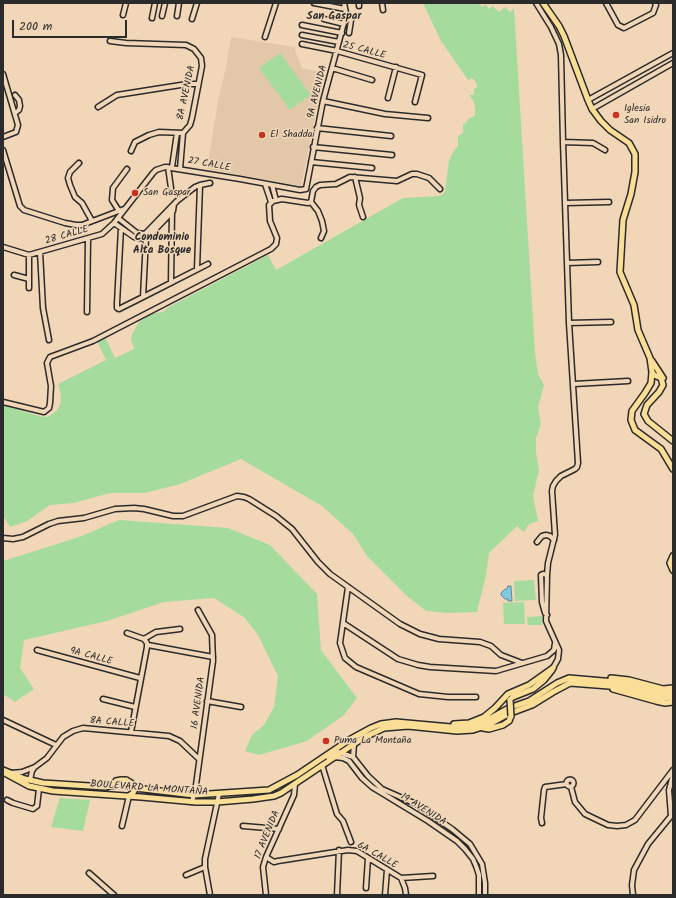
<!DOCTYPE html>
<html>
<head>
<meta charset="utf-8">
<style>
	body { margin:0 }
	#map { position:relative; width:676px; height:898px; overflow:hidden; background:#f1d7b8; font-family:Kalam,sans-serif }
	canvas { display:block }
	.frame { position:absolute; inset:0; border:4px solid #2b2b2b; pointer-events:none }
	.scale { position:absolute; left:12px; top:20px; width:115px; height:18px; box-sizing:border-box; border:2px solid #2b2b2b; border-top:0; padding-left:5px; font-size:12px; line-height:14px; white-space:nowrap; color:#2b2b2b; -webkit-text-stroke:3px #f1d7b8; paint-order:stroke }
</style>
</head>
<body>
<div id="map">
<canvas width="676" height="898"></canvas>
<div class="frame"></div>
<div class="scale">200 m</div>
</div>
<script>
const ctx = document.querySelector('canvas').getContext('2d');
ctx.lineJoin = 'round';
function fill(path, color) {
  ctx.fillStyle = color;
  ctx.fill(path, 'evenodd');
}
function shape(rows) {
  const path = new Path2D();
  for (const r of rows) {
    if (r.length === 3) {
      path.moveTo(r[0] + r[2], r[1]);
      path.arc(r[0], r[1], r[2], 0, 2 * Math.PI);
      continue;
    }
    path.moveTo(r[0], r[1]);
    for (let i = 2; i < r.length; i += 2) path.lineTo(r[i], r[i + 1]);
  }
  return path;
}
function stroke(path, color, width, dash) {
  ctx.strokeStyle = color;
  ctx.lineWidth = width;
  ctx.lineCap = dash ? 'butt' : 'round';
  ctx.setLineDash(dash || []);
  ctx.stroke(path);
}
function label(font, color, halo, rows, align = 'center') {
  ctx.font = font + ' Kalam,sans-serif';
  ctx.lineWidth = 3;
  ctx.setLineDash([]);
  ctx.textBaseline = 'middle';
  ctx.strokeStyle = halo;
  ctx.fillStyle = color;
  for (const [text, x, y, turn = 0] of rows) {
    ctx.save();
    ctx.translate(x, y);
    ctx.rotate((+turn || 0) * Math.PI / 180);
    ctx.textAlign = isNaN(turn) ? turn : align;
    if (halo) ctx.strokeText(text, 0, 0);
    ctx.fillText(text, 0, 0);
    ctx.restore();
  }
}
const built = shape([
	[231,37,294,47,302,68,324,73,301,186,207,169,218,101,226,67]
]);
const green = shape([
	[423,3,475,3,477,5,479,3,482,7,485,4,489,9,493,6,499,12,505,7,510,12,514,8,535,353,538,374,544,385,538,407,541,424,536,438,536,452,539,470,533,496,538,521,529,524,524,532,517,526,489,553,486,575,477,612,448,613,426,611,406,595,367,556,353,534,322,506,241,459,180,484,145,493,110,493,74,503,50,505,27,521,10,527,3,515,3,405,39,416,47,417,51,415,57,410,60,405,61,395,58,384,106,360,97,341,105,337,115,358,134,349,131,339,132,334,139,322,151,314,163,312,169,307,268,255,276,270,403,198,439,196,443,194,445,191,449,161,453,152,458,146,458,136,463,133,463,125,470,118,475,116,475,107,473,100,469,95,474,95,474,89,477,87,476,82,472,78,468,80,441,41],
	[280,53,311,95,290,110,259,68],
	[119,520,228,528,270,545,317,594,321,650,357,698,344,715,307,741,259,755,245,751,252,735,264,725,274,707,278,676,258,635,245,618,214,598,164,602,107,621,24,640,20,668,34,689,15,702,3,694,3,561,79,537],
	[534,580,536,600,515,601,514,581],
	[524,602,525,624,504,624,503,603],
	[542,616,542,625,528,625,527,617],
	[60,798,90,800,83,831,51,827]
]);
const water = shape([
	[508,586,511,586,512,601,508,601,508,599,505,599,501,595,501,593,505,589,507,589,508,586]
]);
const minor = shape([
	[314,3,345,9],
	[359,3,359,6],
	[382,3,383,10],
	[536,3,551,27,559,44,561,55,563,142,569,323,578,463,577,467,575,469,561,476,556,481,553,486,552,491,555,535,548,563,547,575,546,621,559,650,558,659,553,668],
	[606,3,618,25,624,28,653,13,656,5,655,3],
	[123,15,126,3],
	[162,16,165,3],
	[177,16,179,3],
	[152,18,155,3],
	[192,19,197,3],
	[324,19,344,24],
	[345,19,351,20,349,33],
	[302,25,342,33],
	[302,35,339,42],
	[265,37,276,3],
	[110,41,126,43,186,45,194,49,201,58,202,66,192,118,190,125,183,133,180,169],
	[302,44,337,51,422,75,415,102],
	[332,68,372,80],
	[3,74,18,125,16,132,3,137],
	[388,98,396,67],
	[588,100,673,53],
	[323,101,385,114,428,118],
	[98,107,117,95,187,84,198,84],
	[592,109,673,63],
	[15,113,19,110,20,106,19,100,15,95],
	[317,128,391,136],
	[563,142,593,143,605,150],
	[313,147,392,155],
	[3,150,20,206,24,210,65,223,76,225,82,225,124,209],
	[131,151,135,142,149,135,159,132,183,133],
	[311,162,372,168],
	[79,163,70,172,68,178,70,185,75,197,82,203,92,221],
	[168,167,171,188],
	[172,167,177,133],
	[355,177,360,198,359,205,363,217],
	[265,184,271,202],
	[272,185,276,200],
	[311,202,318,211,322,221,324,231,321,238],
	[566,203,609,202],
	[119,211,112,200,113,188,127,169],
	[118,218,137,233,145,234,177,201,195,187,200,185,210,183],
	[114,223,134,237,146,239,173,211,174,204],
	[121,228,117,303,117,308,119,309,143,297,208,264],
	[3,247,29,255,102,234,114,223,153,173,156,170,165,167,240,179,300,190,306,189,323,101,345,19,346,13,344,3],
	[40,252,43,308,49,340],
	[567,263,598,262],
	[197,269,200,185],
	[14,275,29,279],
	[171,283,172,211],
	[29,288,29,255],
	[143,297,146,238],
	[87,312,88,239],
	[569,323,611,322],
	[574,384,628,381],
	[3,402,44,412,49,408,50,403,51,386,47,363,50,357,93,341,271,249,276,244,277,238,270,221,269,205,273,201,282,199,308,203,311,202,313,191,316,187,320,185,336,184,350,177,397,181,412,174,417,174,429,178,440,189],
	[3,538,13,539,23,537,49,524,58,521,84,518,115,509,134,508,144,509,173,516,183,516,237,496,244,497,249,499,276,516,292,529,318,562,330,574,400,624,420,634,439,639,480,642,491,646,501,655,522,663],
	[537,542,542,536,546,535,550,536,554,540],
	[547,575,543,574,541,575,542,602,545,613,547,615],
	[348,587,340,643,345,658,356,667,419,694,448,697,476,697],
	[343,623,398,659,418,665,430,667,496,671,547,656,554,650,555,643],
	[127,633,144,639],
	[144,639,156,632,180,629],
	[148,645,213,657],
	[37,650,140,678],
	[103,699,135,707],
	[207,701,241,707],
	[3,720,56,745],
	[131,732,147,647,147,643,144,639],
	[328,757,338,752,353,757,368,776,382,789,416,804,452,829,470,844,482,864,485,883,485,895],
	[334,757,343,758,349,761,362,778,372,787,428,821,457,841,465,849,473,859,476,866,479,875,479,895],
	[353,757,354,744],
	[322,765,337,814,343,821,351,842],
	[11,773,22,772,35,767,47,758,63,737,73,731,83,728,169,736,180,741,199,759],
	[570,783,3.5],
	[30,780,32,771,34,768],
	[571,787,575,802,585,814,608,825,617,826,626,825,635,820,673,770],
	[7,800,13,803,33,809,37,806,39,789],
	[192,802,196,785,213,661,212,635,198,610],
	[542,823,541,818,544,790,545,787,567,784],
	[122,826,129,796],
	[243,826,279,829],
	[266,857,274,862,278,861,348,850,357,851,401,878,433,876],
	[89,873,114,895],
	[186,875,205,867],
	[401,878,405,888,406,895],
	[366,888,368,858],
	[210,895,205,867,205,859,219,794],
	[266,895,263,867,266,857,294,795,295,784],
	[337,895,339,850],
	[385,895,387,870],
	[633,895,632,885,634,870,648,844,671,816,669,790,673,775]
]);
const major = shape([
	[543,3,559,26,564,36,588,100,592,109,601,121,610,130,629,143,635,154,635,172,631,194,623,220,620,272,634,305,638,330,650,358,652,372,651,383,645,393,632,411,631,420,635,430,661,449,673,469],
	[652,361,663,378],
	[652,372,654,375,661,378,663,385,659,392,647,405,644,414,648,421,673,441],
	[673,556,670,563,673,570],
	[611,678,629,680,663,689,673,688],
	[613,689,656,701,665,703,673,702],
	[510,700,513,697,533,689,544,680,552,670],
	[454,724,469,723,484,717,495,708,508,694,529,685,553,668],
	[483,728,489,729,503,725,509,721,511,716],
	[3,770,25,779,43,783,105,787,119,784,125,785,135,788,194,795,269,790,297,775,349,740,371,728,381,724,396,722,462,728,473,726,482,723,509,708,529,701,557,683,569,678,615,682,661,693,673,692],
	[3,772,29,786,53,791,141,797,196,802,217,802,253,799,274,796,281,793,363,738,384,728,408,726,457,731,473,730,488,725,508,714,532,705,553,692,570,683,609,686,639,691,661,698,673,697],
	[113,785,116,781,121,780,126,780,131,783,134,791,133,793,129,796]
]);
const majorBridge = shape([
	[510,700,511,716]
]);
const markers = [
	[616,115,4,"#c8321e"],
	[262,135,4,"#c8321e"],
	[135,193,4,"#c8321e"],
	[326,741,4,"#c8321e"]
];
const streetNames = [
	["25 CALLE",364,51,15],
	["9A AVENIDA",318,92,-76],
	["8A AVENIDA",187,93,-78],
	["27 CALLE",209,165,10],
	["28 CALLE",67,236,-16],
	["9A CALLE",91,657,15],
	["16 AVENIDA",199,703,-82],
	["8A CALLE",112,723,4],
	["BOULEVARD LA MONTAÑA",149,789,4],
	["19 AVENIDA",423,810,32],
	["17 AVENIDA",268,835,-68],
	["6A CALLE",377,856,29]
];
const poiNames = [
	["Iglesia",624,109],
	["San Isidro",624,121],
	["El Shaddai",270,135],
	["San Gaspar",143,193],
	["Puma La Montaña",334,741]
];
const neighbourhoodNames = [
	["San Gaspar",334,17],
	["Condominio",162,238],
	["Alta Bosque",162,251]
];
fill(built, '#e2c8a8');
fill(green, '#a6db9e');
fill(water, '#82c8e3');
stroke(water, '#5f8999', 1);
stroke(minor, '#2b2b2b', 7);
stroke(major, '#2b2b2b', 8);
stroke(minor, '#f1d7b8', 4);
stroke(major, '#fbde96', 5);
stroke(majorBridge, '#2b2b2b', 8, []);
stroke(majorBridge, '#fbde96', 5);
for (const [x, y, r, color] of markers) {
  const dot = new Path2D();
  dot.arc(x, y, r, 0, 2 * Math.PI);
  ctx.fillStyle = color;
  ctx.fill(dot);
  stroke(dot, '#f1d7b8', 1.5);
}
label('10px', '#2b2b2b', '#f1d7b8', streetNames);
label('10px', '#2b2b2b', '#f1d7b8', poiNames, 'left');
label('bold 11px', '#2b2b2b', '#f1d7b8', neighbourhoodNames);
</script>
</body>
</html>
